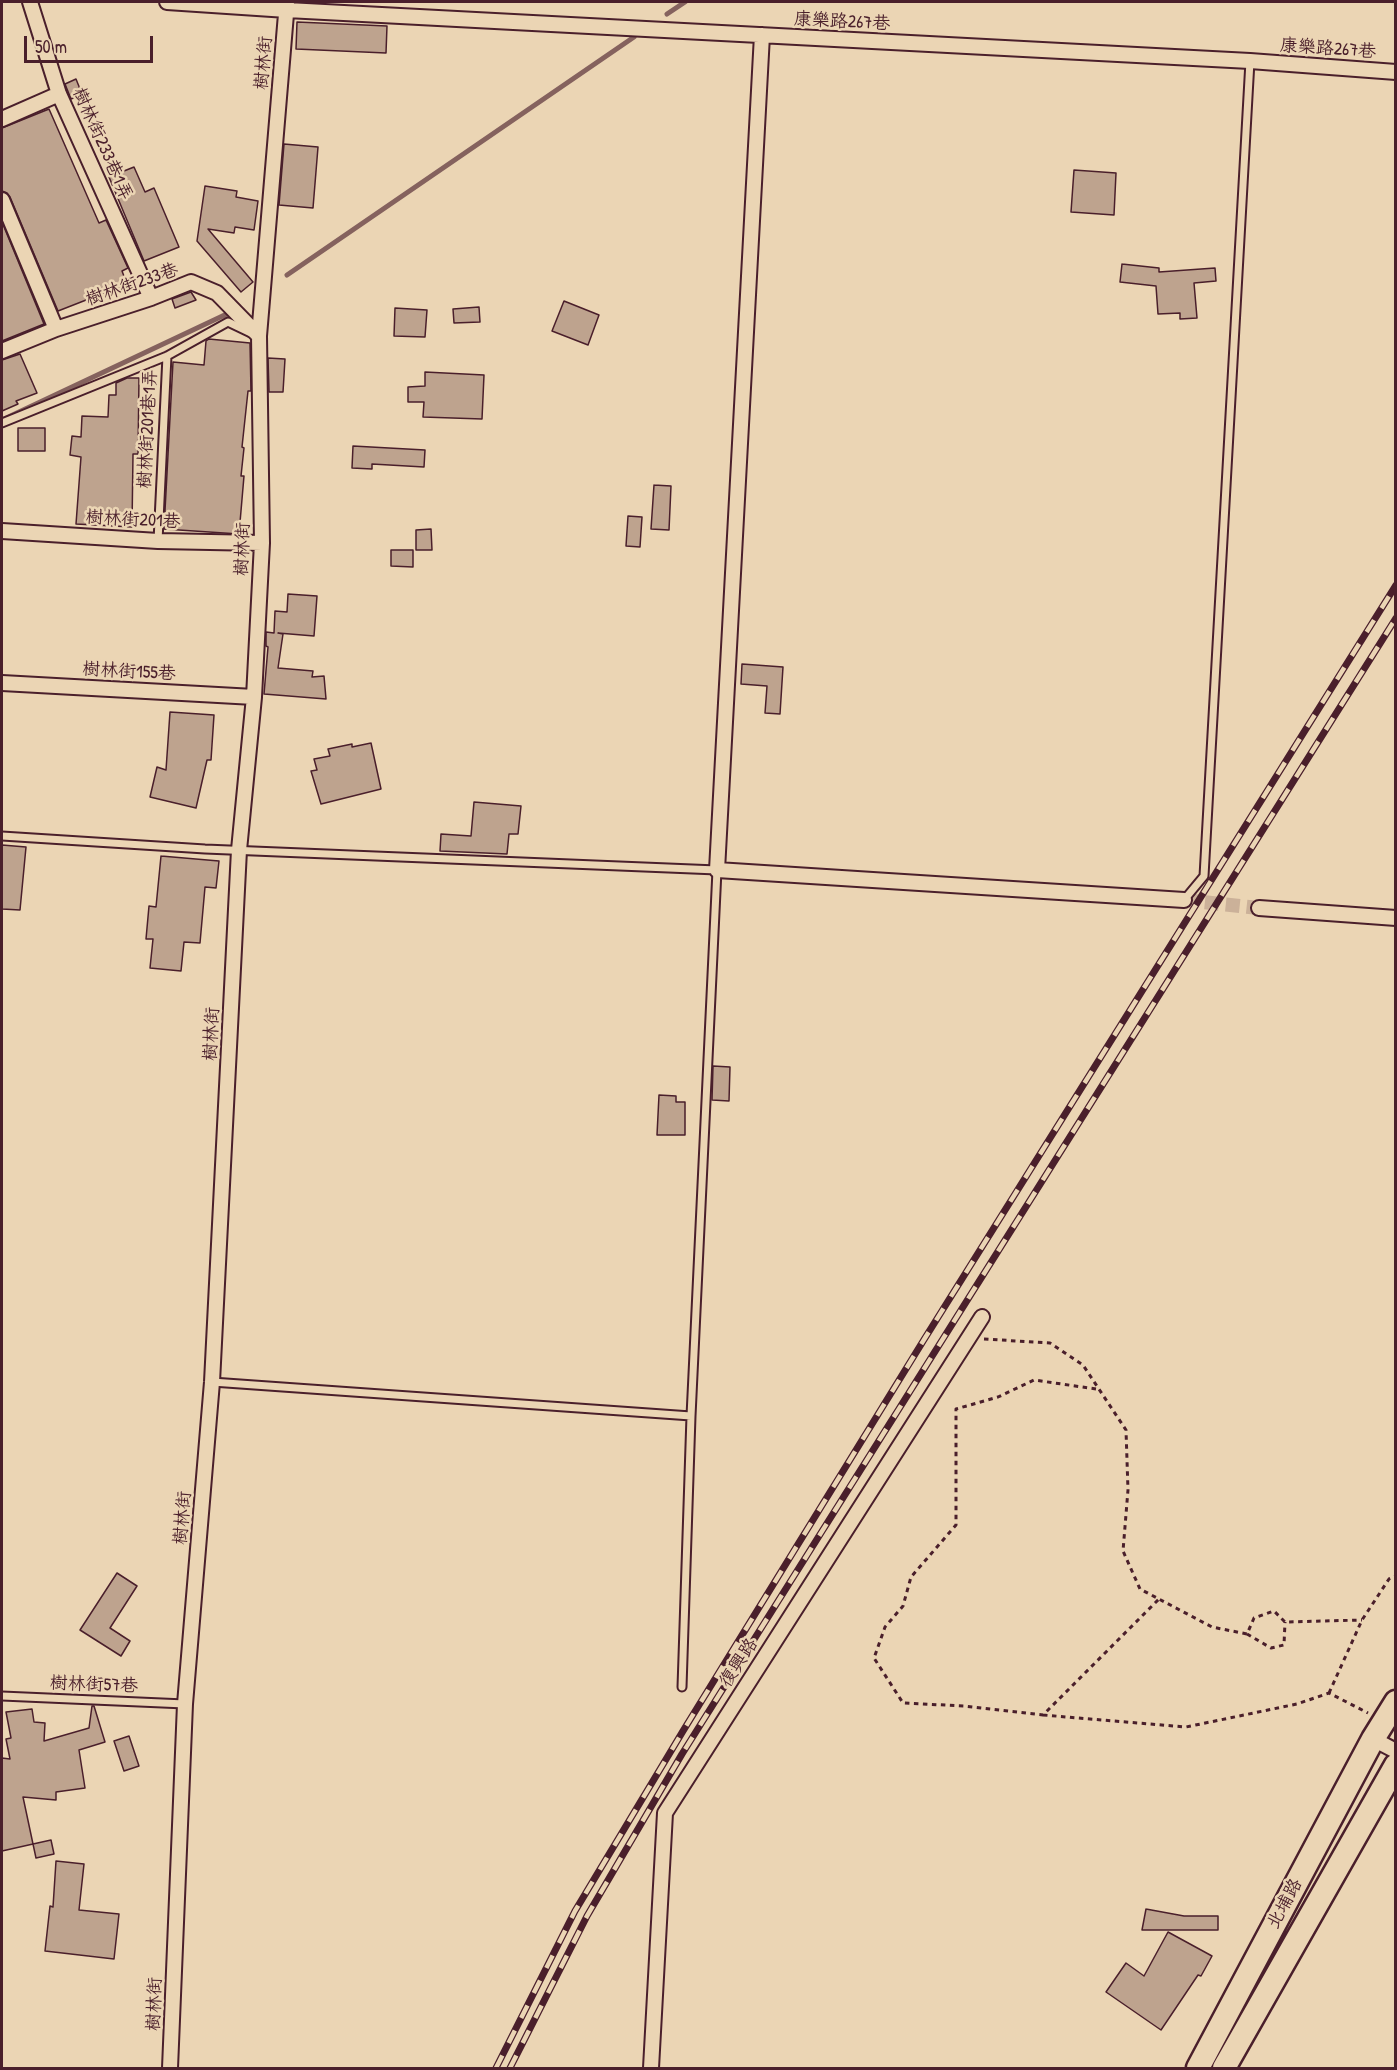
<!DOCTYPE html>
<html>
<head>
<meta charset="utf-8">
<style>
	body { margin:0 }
	#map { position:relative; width:1397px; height:2070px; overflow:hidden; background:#ebd5b4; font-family:"Patrick Hand",sans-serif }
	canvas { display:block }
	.frame { position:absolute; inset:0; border:3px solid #4a1f2b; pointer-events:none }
	.scale { position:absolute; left:24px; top:36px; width:129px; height:27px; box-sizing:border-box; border:3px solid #4a1f2b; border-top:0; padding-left:8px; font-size:18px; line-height:21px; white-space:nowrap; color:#4a1f2b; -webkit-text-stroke:4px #ebd5b4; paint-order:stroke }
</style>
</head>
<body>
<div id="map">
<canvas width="1397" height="2070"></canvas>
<div class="frame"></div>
<div class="scale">50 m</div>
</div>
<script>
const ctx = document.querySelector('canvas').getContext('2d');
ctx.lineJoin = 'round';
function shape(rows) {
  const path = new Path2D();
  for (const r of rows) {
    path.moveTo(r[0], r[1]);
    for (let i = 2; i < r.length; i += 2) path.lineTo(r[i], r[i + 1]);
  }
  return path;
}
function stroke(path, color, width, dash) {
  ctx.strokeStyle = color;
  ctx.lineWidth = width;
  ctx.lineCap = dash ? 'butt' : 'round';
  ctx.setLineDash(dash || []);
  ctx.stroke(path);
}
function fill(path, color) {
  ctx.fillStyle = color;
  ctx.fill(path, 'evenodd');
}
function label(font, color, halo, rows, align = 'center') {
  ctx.font = font + ' "Patrick Hand","LXGW WenKai TC",sans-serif';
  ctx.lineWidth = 5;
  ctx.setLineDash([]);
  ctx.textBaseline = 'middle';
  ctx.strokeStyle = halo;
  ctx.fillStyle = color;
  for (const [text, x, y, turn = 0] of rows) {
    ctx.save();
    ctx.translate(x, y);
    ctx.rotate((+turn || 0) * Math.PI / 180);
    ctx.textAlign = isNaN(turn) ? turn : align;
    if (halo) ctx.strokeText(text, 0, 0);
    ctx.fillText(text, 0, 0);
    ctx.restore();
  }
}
const stream = shape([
	[667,14,685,2],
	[287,275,634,37],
	[2,420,231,312]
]);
const building = shape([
	[297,22,387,26,386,53,296,49,297,22],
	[76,79,82,94,71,99,65,84,76,79],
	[49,109,99,223,106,220,128,268,122,271,127,284,58,311,10,197,7,193,2,191,2,128,49,109],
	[284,144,318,147,313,208,279,205,284,144],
	[134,167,145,192,154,188,179,247,144,261,109,177,134,167],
	[1074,170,1116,173,1114,215,1071,212,1074,170],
	[205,186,237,191,236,197,258,201,254,230,235,227,234,233,208,229,253,282,241,292,197,241,205,186],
	[2,222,44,324,2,341,2,222],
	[1122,264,1159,268,1159,272,1215,268,1216,281,1194,283,1197,318,1180,319,1180,313,1158,314,1156,286,1120,282,1122,264],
	[191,292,196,300,175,308,172,299,191,292],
	[564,301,599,315,588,345,552,331,564,301],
	[479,307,480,322,454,323,453,309,479,307],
	[395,308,427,310,425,337,394,336,395,308],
	[209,339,250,343,251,391,248,391,242,447,244,448,241,476,244,476,239,534,164,529,173,362,204,365,206,341,209,339],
	[20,354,37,393,16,401,18,404,2,411,2,360,20,354],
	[268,358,285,359,283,392,269,392,268,358],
	[425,372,484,375,482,419,423,417,424,402,408,402,408,387,425,386,425,372],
	[127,378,139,378,138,454,133,454,132,527,76,524,81,457,70,455,72,436,81,437,82,416,108,417,109,395,116,395,116,383,127,378],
	[18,428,45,428,45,451,18,451,18,428],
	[353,446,425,450,424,467,372,464,372,469,352,468,353,446],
	[654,485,671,486,669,530,651,529,654,485],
	[628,516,642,517,640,547,626,546,628,516],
	[431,529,432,550,416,550,416,530,431,529],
	[391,550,413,550,413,567,391,566,391,550],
	[288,594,317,596,314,636,278,633,283,634,278,668,313,671,312,677,324,676,326,699,264,694,268,647,266,646,266,632,274,633,275,611,287,612,288,594],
	[742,664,783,667,780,714,765,713,767,686,741,684,742,664],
	[170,712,214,715,211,760,207,760,196,808,150,797,157,767,166,770,170,712],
	[371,743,381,789,321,804,311,771,317,770,314,759,330,756,328,749,352,744,352,747,371,743],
	[474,802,521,806,518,834,509,834,507,854,440,851,441,834,471,836,474,802],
	[2,845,26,847,20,910,2,909,2,845],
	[161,856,219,861,216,888,205,887,200,943,184,942,181,971,150,968,153,939,146,939,149,906,156,907,161,856],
	[713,1066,730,1067,729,1101,712,1100,713,1066],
	[659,1095,676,1096,676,1102,685,1102,685,1135,657,1135,659,1095],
	[117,1573,137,1586,110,1628,130,1641,121,1656,80,1630,117,1573],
	[92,1706,94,1706,105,1742,79,1750,85,1788,56,1792,56,1800,23,1797,33,1844,2,1851,2,1758,10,1759,6,1739,11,1738,6,1712,32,1709,34,1722,45,1723,44,1741,89,1728,92,1706],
	[129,1736,139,1766,124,1771,114,1741,129,1736],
	[51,1840,54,1854,36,1858,33,1844,51,1840],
	[56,1861,84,1864,79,1910,119,1914,114,1959,45,1951,50,1906,53,1907,56,1861],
	[1146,1909,1184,1916,1218,1916,1218,1930,1142,1930,1146,1909],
	[1168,1932,1212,1956,1201,1976,1198,1975,1161,2030,1106,1992,1126,1963,1144,1976,1168,1932]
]);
const minorTunnel = shape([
	[1184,900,1259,908]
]);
const path = shape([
	[984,1339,1050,1343,1083,1365,1126,1430,1128,1490,1123,1551,1140,1589,1212,1627,1247,1634,1254,1618,1274,1611,1285,1622,1362,1620],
	[1096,1389,1034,1380,998,1397,956,1409,956,1525,911,1577,903,1606,885,1627,874,1658,903,1703,964,1706,1043,1715,1159,1599],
	[1247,1634,1271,1648,1284,1645,1285,1622],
	[1329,1693,1362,1620,1389,1579,1396,1576],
	[1043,1715,1186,1727,1297,1704,1329,1693,1368,1713]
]);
const service = shape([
	[2,423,167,356,228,322,251,333],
	[158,541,167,356],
	[2,836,205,849,717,870,691,1416,212,1382],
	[1184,900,1204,876,1250,61],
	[682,1687,691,1416],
	[2,1696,185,1704]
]);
const minor = shape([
	[30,2,59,94,151,298],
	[167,2,287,10,1250,61,1396,72],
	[762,35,717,870,1184,900],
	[2,119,59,94],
	[2,200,56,329],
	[2,351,56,329,151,298,191,282,217,293,259,336],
	[2,531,158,541,262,543],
	[2,683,254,697],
	[1259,908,1396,918],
	[1373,1739,1396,1751],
	[170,2068,185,1704,212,1382,239,850,254,697,262,543,259,336,287,2],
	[651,2068,665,1813,982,1317]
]);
const primary = shape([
	[1198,2068,1373,1739,1396,1702],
	[1224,2068,1396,1765]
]);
const rail = shape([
	[496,2068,575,1911,683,1731,925,1338,1396,585],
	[510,2068,587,1916,682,1754,1396,618]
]);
const streetNames = [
	["康樂路267巷",842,22,3],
	["康樂路267巷",1328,49,4],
	["樹林街",264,63,-85],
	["樹林街233巷1弄",102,144,66],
	["樹林街233巷",132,285,-19],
	["樹林街201巷1弄",148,429,-87],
	["樹林街201巷",133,520,3],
	["樹林街",243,549,-88],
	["樹林街155巷",129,672,3],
	["樹林街",212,1034,-87],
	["樹林街",183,1518,-85],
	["復興路",739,1663,-57],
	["樹林街57巷",94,1685,2],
	["北埔路",1285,1904,-62],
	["樹林街",155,2004,-88]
];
stroke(stream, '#85625e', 5);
fill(building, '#bea38e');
stroke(building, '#4a1f2b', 1.5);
stroke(minorTunnel, '#cbb199', 14, [14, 7]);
stroke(service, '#4a1f2b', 11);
stroke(minor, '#4a1f2b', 18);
stroke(primary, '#4a1f2b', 27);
stroke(path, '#4a1f2b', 3, [4.5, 4.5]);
stroke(service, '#ebd5b4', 7);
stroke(minor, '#ebd5b4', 14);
stroke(primary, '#ebd5b4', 22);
stroke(rail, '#4a1f2b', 7);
stroke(rail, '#ebd5b4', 4.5, [14]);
label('18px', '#4a1f2b', '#ebd5b4', streetNames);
</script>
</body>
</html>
